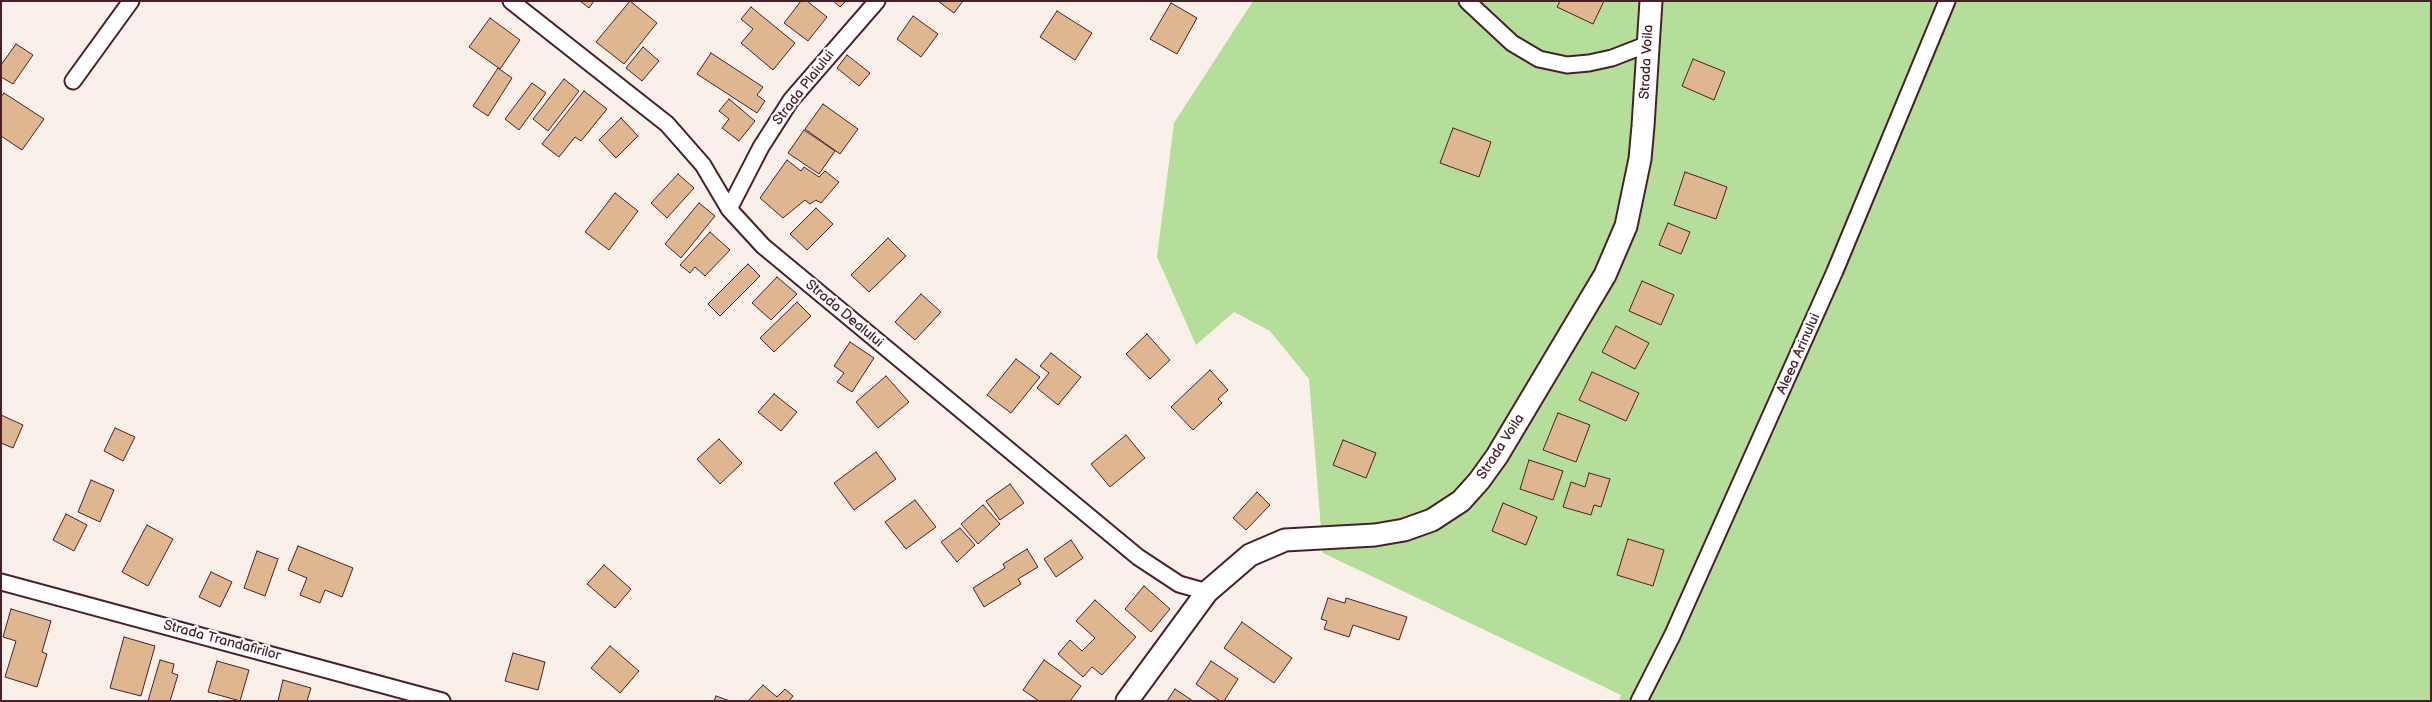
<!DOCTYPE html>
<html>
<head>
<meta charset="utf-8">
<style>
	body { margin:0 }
	#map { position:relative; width:2432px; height:702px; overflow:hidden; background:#f8f0e9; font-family:"Balsamiq Sans",sans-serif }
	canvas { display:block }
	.frame { position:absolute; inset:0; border:2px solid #4a1f2b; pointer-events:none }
</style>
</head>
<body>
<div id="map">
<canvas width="2432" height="702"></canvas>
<div class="frame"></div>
</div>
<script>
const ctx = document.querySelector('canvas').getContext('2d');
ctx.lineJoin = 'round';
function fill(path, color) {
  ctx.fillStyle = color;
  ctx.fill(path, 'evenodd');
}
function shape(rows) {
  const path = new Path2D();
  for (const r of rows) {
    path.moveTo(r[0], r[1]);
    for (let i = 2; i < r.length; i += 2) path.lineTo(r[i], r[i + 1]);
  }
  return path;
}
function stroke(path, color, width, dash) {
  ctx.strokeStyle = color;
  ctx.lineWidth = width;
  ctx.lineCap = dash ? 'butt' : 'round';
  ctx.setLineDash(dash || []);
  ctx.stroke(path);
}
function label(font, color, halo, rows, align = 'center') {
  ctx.font = font + ' "Balsamiq Sans",sans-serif';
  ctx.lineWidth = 4.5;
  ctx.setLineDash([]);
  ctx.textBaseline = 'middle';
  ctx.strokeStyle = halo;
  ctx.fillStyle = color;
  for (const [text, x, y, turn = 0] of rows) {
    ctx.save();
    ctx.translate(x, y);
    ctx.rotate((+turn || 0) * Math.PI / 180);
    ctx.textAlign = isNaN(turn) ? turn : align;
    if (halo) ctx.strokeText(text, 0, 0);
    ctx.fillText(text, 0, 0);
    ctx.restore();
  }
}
const green = shape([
	[1253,1,2431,1,2431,701,1619,701,1621,695,1323,553,1309,379,1270,331,1234,312,1196,345,1157,257,1174,123]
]);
const building = shape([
	[580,1,594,1,589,8,580,1],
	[630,1,657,23,624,64,596,42,630,1],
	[801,1,807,1,827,17,808,41,784,23,801,1],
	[833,1,846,1,840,7,833,1],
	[938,1,963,1,954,13,938,1],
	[1560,1,1604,1,1593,24,1557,7,1560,1],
	[1171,3,1197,18,1177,54,1150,39,1171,3],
	[751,7,795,43,773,70,741,43,753,29,741,19,751,7],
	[1057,11,1092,33,1075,60,1040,37,1057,11],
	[913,16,938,34,921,57,897,39,913,16],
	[490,18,520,40,500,69,469,47,490,18],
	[16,44,33,55,13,84,1,77,1,65,16,44],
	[643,47,659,61,642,81,626,68,643,47],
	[711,53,763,87,757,95,765,101,757,113,697,74,711,53],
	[847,55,870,73,859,86,837,68,847,55],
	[1693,59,1725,72,1714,100,1682,86,1693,59],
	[498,68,512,78,488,116,473,106,498,68],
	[564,79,579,91,548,131,533,119,564,79],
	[532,83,546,93,519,130,505,119,532,83],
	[584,91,607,109,581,141,575,137,559,157,542,144,584,91],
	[4,93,44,119,22,150,1,136,1,97,4,93],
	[729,99,755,121,739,141,722,128,729,119,719,111,729,99],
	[823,104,858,129,840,154,805,129,823,104],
	[621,118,638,136,616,158,599,140,621,118],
	[1453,128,1491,142,1479,177,1440,163,1453,128],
	[804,130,835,151,819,174,788,153,804,130],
	[787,160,801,171,804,167,819,177,825,171,839,182,821,203,816,200,810,204,805,200,783,218,760,198,787,160],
	[1685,172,1727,187,1716,219,1674,205,1685,172],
	[678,174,694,188,667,218,651,203,678,174],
	[615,193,638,211,609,250,585,232,615,193],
	[699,203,715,216,681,258,665,244,699,203],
	[816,208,833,224,807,250,790,234,816,208],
	[1668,223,1690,232,1681,254,1659,245,1668,223],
	[710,232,730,250,705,276,695,267,690,273,680,265,710,232],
	[888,238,906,256,869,292,851,275,888,238],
	[748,264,760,276,720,316,708,304,748,264],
	[777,277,797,294,771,320,752,303,777,277],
	[1642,281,1674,295,1661,325,1629,311,1642,281],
	[921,294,941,312,915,340,895,322,921,294],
	[797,302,811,316,774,352,760,338,797,302],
	[1616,326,1649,343,1635,369,1602,352,1616,326],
	[1147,334,1170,360,1150,379,1126,354,1147,334],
	[850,342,874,358,852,392,837,382,844,373,834,366,850,342],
	[1051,353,1081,377,1058,405,1037,388,1049,373,1040,366,1051,353],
	[1016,359,1040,377,1011,413,987,395,1016,359],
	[1210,370,1228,390,1218,399,1222,403,1193,430,1171,407,1210,370],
	[1592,372,1639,393,1626,421,1579,400,1592,372],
	[886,376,909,402,878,428,856,402,886,376],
	[774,394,797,412,781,431,758,412,774,394],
	[1558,413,1590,425,1576,462,1543,450,1558,413],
	[1,415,23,425,13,448,1,443,1,415],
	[115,428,135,437,123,461,104,451,115,428],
	[1126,435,1145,458,1110,487,1091,464,1126,435],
	[719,439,742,463,720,484,697,459,719,439],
	[1343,440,1376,453,1366,478,1333,465,1343,440],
	[876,452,896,479,854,510,834,483,876,452],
	[1529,460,1563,471,1553,500,1520,489,1529,460],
	[1589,473,1610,479,1601,507,1594,505,1591,515,1563,507,1571,482,1585,487,1589,473],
	[91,480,114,490,100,522,78,512,91,480],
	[1010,484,1024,503,1000,520,986,501,1010,484],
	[1257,492,1270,505,1246,530,1233,518,1257,492],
	[915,500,936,527,906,549,885,522,915,500],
	[1503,503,1537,517,1526,545,1492,531,1503,503],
	[983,505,1000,524,978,544,961,524,983,505],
	[66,514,87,525,74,551,53,540,66,514],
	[147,525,173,539,148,586,122,572,147,525],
	[960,528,975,545,957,562,941,542,960,528],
	[1628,539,1664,550,1653,586,1617,575,1628,539],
	[1071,540,1083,558,1056,577,1044,559,1071,540],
	[298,546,353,568,342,597,325,590,320,603,300,595,307,578,288,570,298,546],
	[1027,549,1038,567,1018,579,1021,584,984,607,973,588,1005,568,1003,564,1027,549],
	[257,551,278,559,265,596,244,588,257,551],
	[604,565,631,589,615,608,587,584,604,565],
	[211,572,232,582,220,607,199,597,211,572],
	[1144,586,1170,609,1151,632,1125,609,1144,586],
	[1328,598,1345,603,1346,598,1407,617,1399,640,1353,625,1349,637,1324,629,1327,621,1321,619,1328,598],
	[1095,600,1136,637,1102,675,1092,667,1083,677,1058,654,1070,640,1082,651,1095,638,1076,621,1095,600],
	[11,609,51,621,42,652,47,654,37,687,5,677,16,641,3,637,11,609],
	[1242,622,1292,658,1274,683,1224,648,1242,622],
	[124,637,155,646,141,696,110,688,124,637],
	[610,646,639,671,620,693,591,668,610,646],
	[513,653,545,662,538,690,505,681,513,653],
	[160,660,174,664,172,673,178,675,170,701,148,701,160,660],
	[1044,660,1081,686,1070,701,1039,701,1023,690,1044,660],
	[217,661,249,670,240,701,208,692,217,661],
	[1211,661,1238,679,1224,701,1220,701,1196,684,1211,661],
	[283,680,311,688,307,701,278,701,283,680],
	[763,685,777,697,785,689,793,696,789,701,748,701,763,685],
	[1175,689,1193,701,1167,701,1175,689],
	[716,696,730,701,714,701,716,696]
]);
const minor = shape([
	[511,1,667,124,703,165,729,209,763,246,1138,557,1179,584,1207,592],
	[1467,1,1512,43,1539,59,1567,65,1589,63,1612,58,1648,44],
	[73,81,131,1],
	[729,209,761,147,791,100,877,1],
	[1,582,442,701],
	[1639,701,1672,636,1835,271,1947,1]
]);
const secondary = shape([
	[1127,701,1207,592,1250,555,1285,540,1375,535,1404,530,1432,520,1461,501,1479,481,1497,456,1605,275,1626,226,1640,159,1643,126,1651,1]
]);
const streetNames = [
	["Strada Voila",1647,62,-87],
	["Strada Plaiului",804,88,-52],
	["Strada Dealului",844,314,40],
	["Aleea Arinului",1799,354,-66],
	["Strada Voila",1501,447,-57],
	["Strada Trandafirilor",222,641,15]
];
fill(green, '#b5de9a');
fill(building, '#deb68f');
stroke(building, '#4a1f2b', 1);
stroke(minor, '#4a1f2b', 19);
stroke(secondary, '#4a1f2b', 25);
stroke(minor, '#fff', 15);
stroke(secondary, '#fff', 21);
label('14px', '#4a1f2b', '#fff', streetNames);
</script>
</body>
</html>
